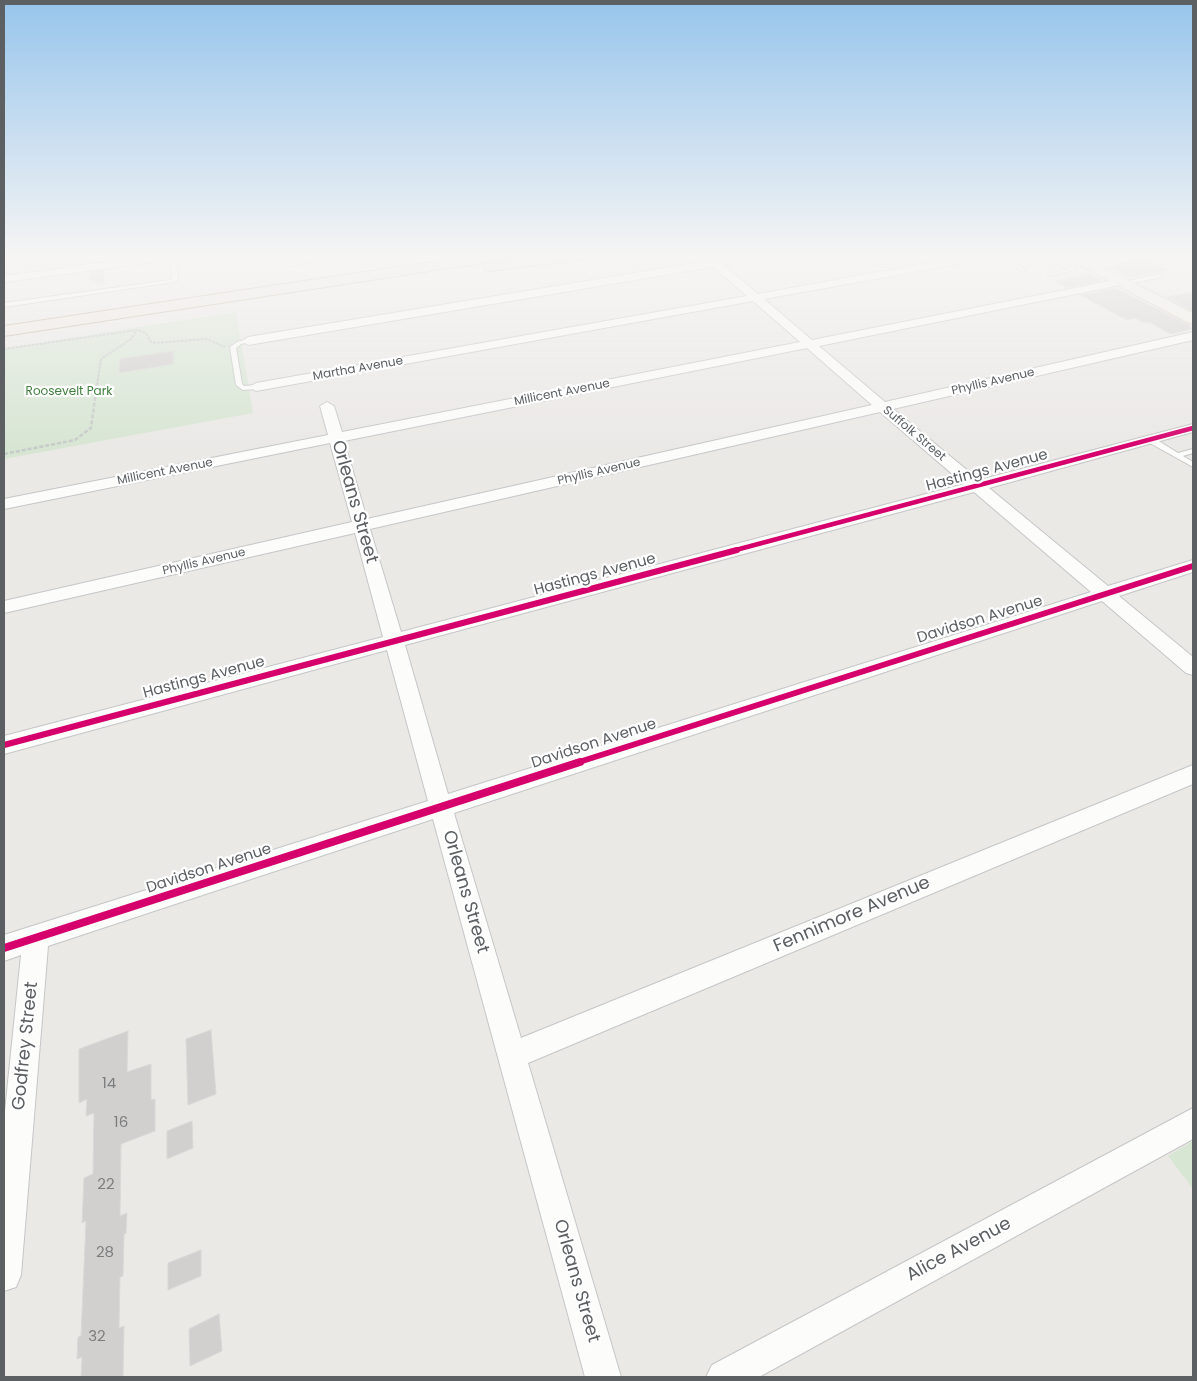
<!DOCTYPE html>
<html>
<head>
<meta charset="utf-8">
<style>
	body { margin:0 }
	#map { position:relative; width:1197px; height:1381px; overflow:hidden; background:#ebe9e6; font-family:Poppins,sans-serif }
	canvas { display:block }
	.frame { position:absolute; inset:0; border:5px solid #5c6063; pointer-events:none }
</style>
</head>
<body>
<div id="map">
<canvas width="1197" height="1381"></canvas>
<div class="frame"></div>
</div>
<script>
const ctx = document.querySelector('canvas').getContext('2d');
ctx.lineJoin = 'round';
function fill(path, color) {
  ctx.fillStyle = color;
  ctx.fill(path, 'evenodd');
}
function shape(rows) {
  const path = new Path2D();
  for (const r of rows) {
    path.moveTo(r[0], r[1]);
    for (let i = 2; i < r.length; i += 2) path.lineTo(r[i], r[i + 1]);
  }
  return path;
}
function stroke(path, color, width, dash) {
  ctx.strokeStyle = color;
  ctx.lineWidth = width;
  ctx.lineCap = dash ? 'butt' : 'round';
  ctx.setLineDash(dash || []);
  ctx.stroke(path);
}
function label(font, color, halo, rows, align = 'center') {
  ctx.font = font + ' Poppins,sans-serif';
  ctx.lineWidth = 4.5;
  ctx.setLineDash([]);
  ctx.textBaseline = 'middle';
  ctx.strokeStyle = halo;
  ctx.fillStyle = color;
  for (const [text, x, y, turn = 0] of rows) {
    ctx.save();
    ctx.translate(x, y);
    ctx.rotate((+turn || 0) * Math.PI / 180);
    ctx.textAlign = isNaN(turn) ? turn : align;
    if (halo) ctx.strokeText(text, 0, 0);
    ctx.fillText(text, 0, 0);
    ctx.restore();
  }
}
const green = shape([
	[236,312,253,413,4,459,4,348],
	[1193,1141,1193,1189,1168,1156]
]);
const building = shape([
	[1150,258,1150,262,1169,270,1130,278,1110,267,1150,258],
	[105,270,103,284,89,280,90,272,105,270],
	[1090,274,1102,281,1067,288,1055,281,1090,274],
	[1116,288,1189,325,1192,329,1171,334,1149,322,1142,322,1135,318,1127,320,1080,295,1116,288],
	[1193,292,1193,311,1166,297,1193,292],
	[173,351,173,364,119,373,120,359,173,351],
	[211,1030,216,1094,188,1105,186,1039,211,1030],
	[128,1031,127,1072,151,1064,151,1100,155,1099,155,1131,121,1144,120,1216,127,1213,126,1233,124,1234,123,1276,120,1277,119,1328,124,1326,123,1377,81,1377,82,1357,77,1359,78,1337,81,1336,86,1221,82,1223,84,1178,93,1174,94,1113,86,1116,87,1099,79,1103,79,1049,128,1031],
	[192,1121,193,1148,167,1159,167,1131,192,1121],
	[201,1250,201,1276,168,1290,168,1263,201,1250],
	[219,1314,222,1351,190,1366,189,1329,219,1314]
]);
const pathFar1 = shape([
	[4,349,137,330,146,333,150,341,155,343,206,339,225,347],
	[97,385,101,359,131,339,137,330]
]);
const path = shape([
	[4,454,75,440,91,428,97,384]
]);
const lane = shape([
	[170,255,176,255,178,279,174,282,4,307,4,303,170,280,172,278,170,255],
	[270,255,275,255,278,260,288,262,335,255,351,255,288,266,274,262,271,260,270,255],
	[1004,255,1011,255,1016,258,1032,255,1049,255,1077,270,1048,276,1048,274,1069,269,1043,257,1014,262,1025,269,1025,271,1023,272,1008,263,1008,261,1011,260,1004,255],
	[1160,274,1163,276,1162,277,1122,285,1119,283,1160,274],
	[248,339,251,341,250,342,241,344,236,348,242,384,244,386,256,385,259,387,256,389,243,390,236,385,230,347,237,342,248,339],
	[1148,438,1154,438,1178,453,1193,449,1193,453,1183,456,1193,462,1193,467,1148,442,1148,438]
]);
const street = shape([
	[157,255,189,255,184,258,4,282,4,276,157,255],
	[701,255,713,255,718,260,743,255,770,255,765,258,724,265,758,294,972,255,997,255,992,258,764,299,812,340,1120,279,1125,282,1120,285,819,346,885,402,1193,332,1193,340,893,409,979,480,1193,424,1193,432,989,488,1108,586,1193,560,1193,572,1119,596,1193,657,1193,675,1186,673,1102,601,454,813,521,1038,1193,765,1193,784,528,1063,621,1377,585,1377,433,819,48,946,21,1275,16,1287,4,1291,4,1121,21,955,4,961,4,935,428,801,387,650,4,754,4,736,383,637,355,533,4,613,4,601,352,522,330,443,4,509,4,499,328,435,320,406,327,402,334,406,342,432,800,342,753,301,256,391,249,387,256,383,747,296,713,267,248,345,242,341,248,337,707,261,701,255],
	[807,348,872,405,367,519,344,441,807,348],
	[880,412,964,484,401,632,370,529,880,412],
	[974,492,1091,592,448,794,405,645,974,492],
	[1133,255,1156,255,1090,270,1085,267,1090,264,1133,255],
	[1193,1108,1193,1139,759,1377,706,1377,712,1365,1193,1108]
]);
const primary = shape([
	[1060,255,1079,255,1193,313,1193,324,1187,322,1060,255]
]);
const highway = shape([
	[477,255,516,255,509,259,4,336,4,326,477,255],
	[549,255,595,255,588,259,490,271,485,270,483,267,485,264,490,263,549,255]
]);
const cyclewayFar2 = shape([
	[732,551,1193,428]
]);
const cyclewayFar1 = shape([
	[4,745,737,550],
	[576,763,1193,566]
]);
const cycleway = shape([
	[4,948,580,762]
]);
const farStreetnames = [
	["Martha Avenue",358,369,-10],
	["Phyllis Avenue",993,382,-13],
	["Millicent Avenue",562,393,-11],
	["Suffolk Street",914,434,40],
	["Millicent Avenue",165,472,-11],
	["Phyllis Avenue",599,472,-13],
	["Phyllis Avenue",204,562,-13]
];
const farParknames = [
	["Roosevelt Park",69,392]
];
const streetNames = [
	["Hastings Avenue",987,471,-15],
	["Hastings Avenue",595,575,-15],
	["Davidson Avenue",980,620,-17],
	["Hastings Avenue",204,678,-15],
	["Davidson Avenue",594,744,-18],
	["Davidson Avenue",209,869,-18]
];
const nearNumbernames = [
	["14",109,1084],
	["16",121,1123],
	["22",106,1185],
	["28",105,1253],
	["32",97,1337]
];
const nearStreetnames = [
	["Orleans Street",354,502,74],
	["Orleans Street",465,892,74],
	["Fennimore Avenue",852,915,-23],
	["Godfrey Street",26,1046,-84],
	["Alice Avenue",959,1250,-28],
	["Orleans Street",576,1281,74]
];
fill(green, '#d7e5d3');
fill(building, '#d2d0cf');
stroke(building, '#dad8d6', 1);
stroke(lane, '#c5c6c6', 2);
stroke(street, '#c5c6c6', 2);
stroke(primary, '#d0c7b7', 2);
stroke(highway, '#beaf97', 2);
stroke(pathFar1, '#c6cac8', 2, [3, 1]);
stroke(path, '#c6cac8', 2.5, [4, 2]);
fill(lane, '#fcfcfb');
fill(street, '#fcfcfb');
fill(primary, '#f1efe8');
fill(highway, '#eee9e2');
stroke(cyclewayFar2, '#d6006c', 4.5);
stroke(cyclewayFar1, '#d6006c', 6);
stroke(cycleway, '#d6006c', 8);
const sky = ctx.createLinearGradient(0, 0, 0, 449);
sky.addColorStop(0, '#97c5ec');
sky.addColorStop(0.57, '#f6f5f4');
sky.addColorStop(1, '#f6f5f400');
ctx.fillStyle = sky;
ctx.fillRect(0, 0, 1197, 449);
label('12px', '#5c6063', '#fff', farStreetnames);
label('12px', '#40803e', '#fff', farParknames);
label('15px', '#5c6063', '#fff', streetNames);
label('15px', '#7b7d7f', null, nearNumbernames);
label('18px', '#5c6063', '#fff', nearStreetnames);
</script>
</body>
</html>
